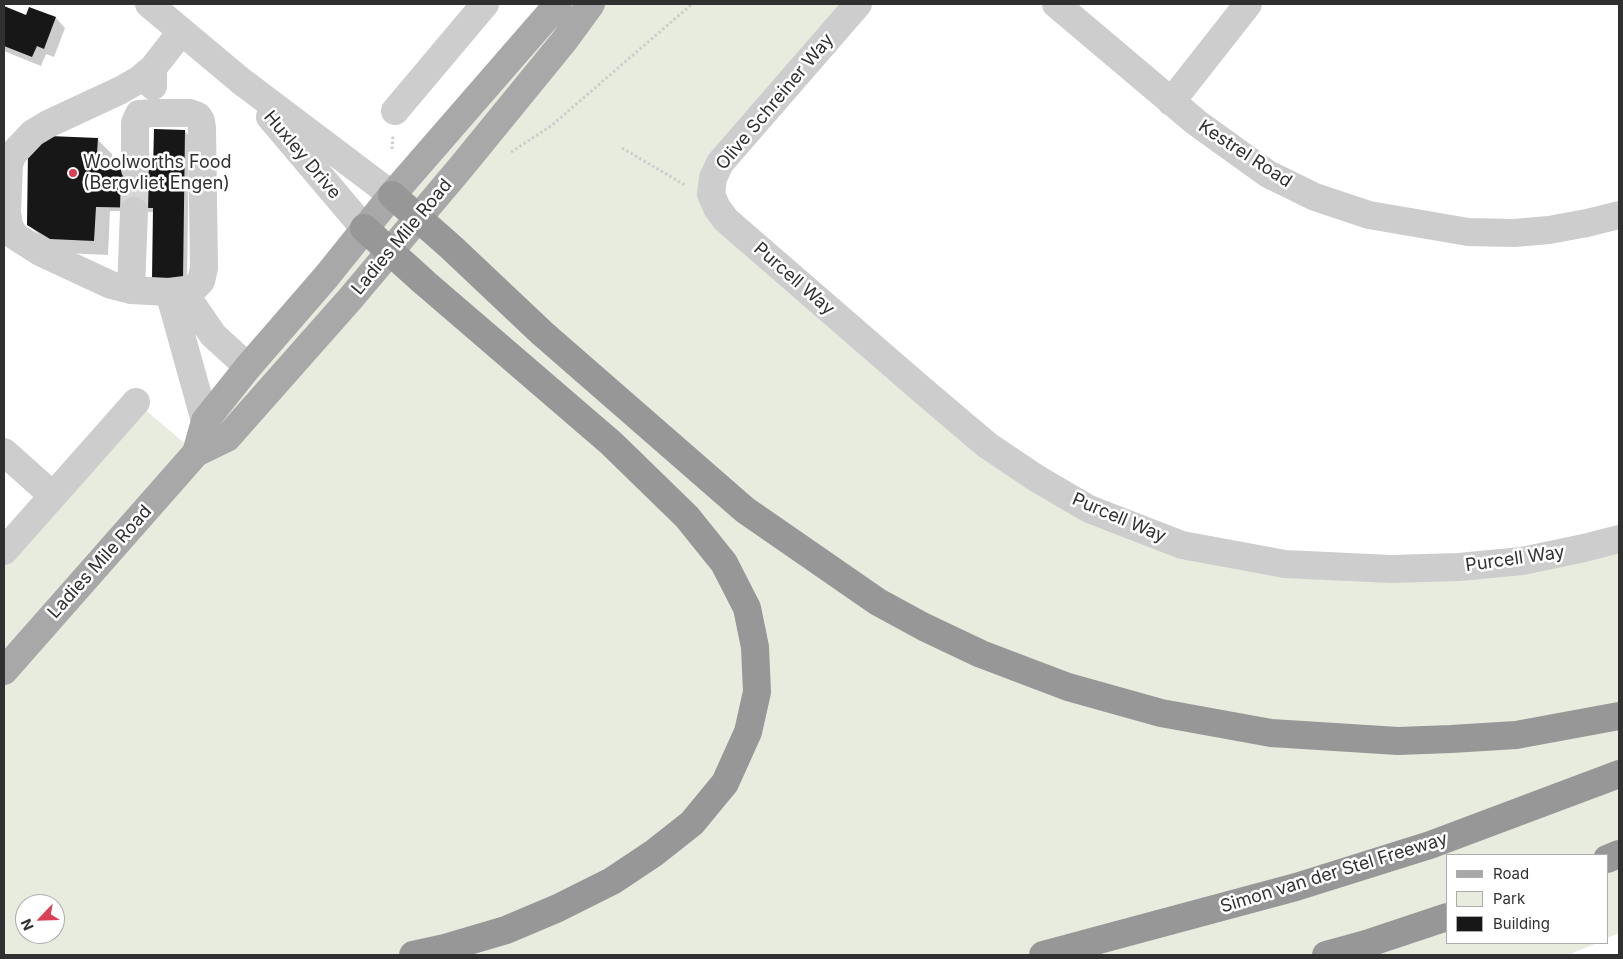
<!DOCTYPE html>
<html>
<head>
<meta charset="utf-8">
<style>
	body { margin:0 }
	#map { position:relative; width:1623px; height:959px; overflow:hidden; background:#fff; font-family:Inter,sans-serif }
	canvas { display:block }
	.frame { position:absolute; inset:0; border:5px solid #303030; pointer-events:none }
	.legend { position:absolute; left:1446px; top:854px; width:162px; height:90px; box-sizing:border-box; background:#fff; border:1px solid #acacac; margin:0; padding:6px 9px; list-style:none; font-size:15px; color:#303030 }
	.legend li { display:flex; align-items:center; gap:10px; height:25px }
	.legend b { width:25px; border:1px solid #acacac }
	.north { position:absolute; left:15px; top:894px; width:50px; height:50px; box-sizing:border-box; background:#fff; border:1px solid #acacac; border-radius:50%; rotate:246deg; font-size:14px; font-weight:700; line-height:20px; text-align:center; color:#303030 }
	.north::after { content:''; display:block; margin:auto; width:18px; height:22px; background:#db3f55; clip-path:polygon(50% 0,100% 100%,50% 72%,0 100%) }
</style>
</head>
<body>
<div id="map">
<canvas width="1623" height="959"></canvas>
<div class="frame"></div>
<ul class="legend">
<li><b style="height:6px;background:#a8a8a8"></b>Road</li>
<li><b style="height:14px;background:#e7ecdf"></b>Park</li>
<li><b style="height:14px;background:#171717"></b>Building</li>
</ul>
<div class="north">N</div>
</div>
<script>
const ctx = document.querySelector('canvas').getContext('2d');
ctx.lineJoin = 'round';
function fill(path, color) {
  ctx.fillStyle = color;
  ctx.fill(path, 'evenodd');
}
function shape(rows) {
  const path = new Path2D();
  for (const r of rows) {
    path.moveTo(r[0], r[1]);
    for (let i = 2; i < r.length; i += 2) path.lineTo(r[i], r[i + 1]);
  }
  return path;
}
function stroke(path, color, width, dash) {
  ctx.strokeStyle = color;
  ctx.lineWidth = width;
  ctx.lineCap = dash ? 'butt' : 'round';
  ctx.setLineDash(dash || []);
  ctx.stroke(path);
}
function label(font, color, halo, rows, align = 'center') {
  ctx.font = font + ' Inter,sans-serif';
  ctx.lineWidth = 5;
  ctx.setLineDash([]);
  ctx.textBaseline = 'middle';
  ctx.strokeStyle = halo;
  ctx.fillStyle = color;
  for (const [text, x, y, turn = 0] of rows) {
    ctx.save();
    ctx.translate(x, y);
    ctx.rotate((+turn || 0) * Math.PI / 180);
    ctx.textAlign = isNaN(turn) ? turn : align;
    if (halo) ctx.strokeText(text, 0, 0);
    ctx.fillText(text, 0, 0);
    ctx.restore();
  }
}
const green = shape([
	[558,4,858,4,711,194,921,389,1136,528,1391,569,1619,539,1619,933,1607,938,1607,855,1447,855,1447,943,1597,943,1568,955,4,955,4,551,136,402,196,453,205,421],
	[25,904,55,904,55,934,25,934]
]);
const shadow = shape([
	[4,8,27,17,30,8,56,18,65,28,54,57,46,54,41,66,4,51],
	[185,131,189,136,187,284,158,283,154,212,110,211,108,255,65,253,43,239,28,224,98,140,112,154,111,170,154,171]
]);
const building = shape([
	[4,6,26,15,29,7,56,17,44,49,37,46,32,57,4,46],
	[154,129,185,130,183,280,152,279,153,208,96,207,94,241,50,239,27,225,28,152,49,136,98,138,96,169,153,170]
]);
const minorTunnel = shape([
	[134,211,135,169]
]);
const path = shape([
	[622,148,685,185],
	[392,149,393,136],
	[511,152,551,126,692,4]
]);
const minor = shape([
	[149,4,241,81,392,195],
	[858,4,720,163,713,178,711,194,717,208,726,220,921,389,987,445,1036,478,1089,509,1182,545,1285,564,1391,569,1459,567,1522,561,1584,548,1619,539],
	[1056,4,1197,123,1268,174,1315,197,1369,215,1468,232,1514,233,1549,230,1587,223,1619,215],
	[153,86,153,68,181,32],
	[1171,102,1248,4],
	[395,111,485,4],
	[270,117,364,228],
	[134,211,131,290,169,292,193,289,201,281,204,268,202,128,201,121,198,116,190,113,153,113,139,114,135,123,135,169],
	[131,290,111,285,40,252,15,236,9,226,7,212,9,164,13,154,33,133,48,124,121,90,140,79,153,68],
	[183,291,213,335,248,367],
	[169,292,205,421],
	[4,452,52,495],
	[4,551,136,402]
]);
const major = shape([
	[196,453,205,421,248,367,326,277,392,195,558,4],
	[4,671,196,453,227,438,350,299,462,166,564,41,591,4]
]);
const highway = shape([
	[392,195,452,248,542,333,745,510,878,602,924,627,981,654,1068,687,1161,713,1271,733,1398,741,1451,739,1516,735,1619,716],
	[364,228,425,283,611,443,687,517,724,563,747,608,755,647,757,692,748,732,725,783,692,823,654,853,612,881,558,908,506,930,445,948,413,955],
	[1607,859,1619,854],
	[1043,955,1296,887,1430,845,1619,774],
	[1326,955,1366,944,1447,917]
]);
const markers = [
	[73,173,5,"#db3f55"]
];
const streetNames = [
	["Olive Schreiner Way",775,102,-50],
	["Kestrel Road",1245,154,33],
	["Huxley Drive",302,155,50],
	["Ladies Mile Road",402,237,-50],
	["Purcell Way",794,279,41],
	["Purcell Way",1119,518,23],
	["Purcell Way",1515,559,-8],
	["Ladies Mile Road",100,562,-48],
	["Simon van der Stel Freeway",1334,873,-17]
];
const poiNames = [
	["Woolworths Food",83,163],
	["(Bergvliet Engen)",83,184]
];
fill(green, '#e7ecdf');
fill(shadow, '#0003');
fill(building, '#171717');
stroke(minorTunnel, '#d6d6d6', 28, [28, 14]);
stroke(path, '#cdcdcd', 3, [2.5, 2.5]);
stroke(minor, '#cdcdcd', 28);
stroke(major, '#a8a8a8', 28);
stroke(highway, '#979797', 28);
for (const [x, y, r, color] of markers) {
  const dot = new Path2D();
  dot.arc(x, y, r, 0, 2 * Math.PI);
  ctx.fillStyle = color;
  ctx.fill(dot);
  stroke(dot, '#fff', 2);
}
label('18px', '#303030', '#fff', streetNames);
label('18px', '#303030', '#fff', poiNames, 'left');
</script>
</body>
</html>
